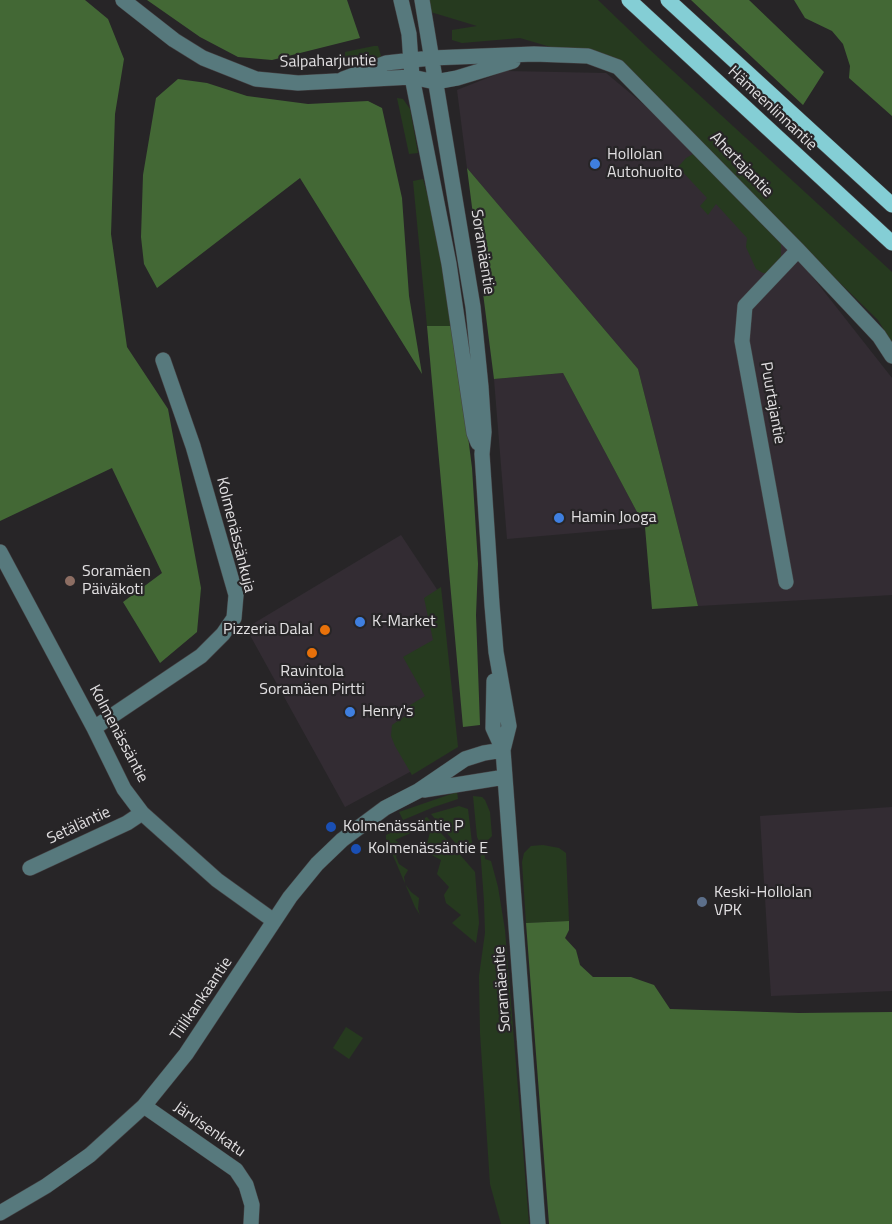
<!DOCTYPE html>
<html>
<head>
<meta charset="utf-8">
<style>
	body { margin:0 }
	canvas { display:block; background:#272527 }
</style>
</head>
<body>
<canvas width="892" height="1224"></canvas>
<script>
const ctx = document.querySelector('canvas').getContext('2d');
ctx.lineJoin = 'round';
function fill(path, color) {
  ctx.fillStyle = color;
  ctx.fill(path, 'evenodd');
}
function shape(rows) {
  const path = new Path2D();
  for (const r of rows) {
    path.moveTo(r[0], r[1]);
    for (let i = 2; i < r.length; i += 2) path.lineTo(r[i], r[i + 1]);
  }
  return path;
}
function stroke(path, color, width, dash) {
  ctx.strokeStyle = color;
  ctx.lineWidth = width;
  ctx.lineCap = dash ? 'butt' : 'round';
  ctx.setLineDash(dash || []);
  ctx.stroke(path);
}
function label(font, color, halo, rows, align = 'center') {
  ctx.font = font + ' "Titillium Web",sans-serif';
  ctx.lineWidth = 4.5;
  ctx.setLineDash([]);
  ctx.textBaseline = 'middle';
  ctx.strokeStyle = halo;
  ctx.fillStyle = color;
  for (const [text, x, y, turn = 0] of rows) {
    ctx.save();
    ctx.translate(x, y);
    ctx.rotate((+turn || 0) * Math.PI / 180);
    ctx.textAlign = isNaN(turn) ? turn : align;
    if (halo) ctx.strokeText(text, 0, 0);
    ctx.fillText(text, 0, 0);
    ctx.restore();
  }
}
const built = shape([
	[505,71,606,73,672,128,800,261,892,378,892,595,698,606,638,369,467,168,457,90],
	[563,373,645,527,507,539,494,379],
	[401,535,438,591,456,747,345,807,246,628],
	[892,807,892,991,771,996,760,816]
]);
const green = shape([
	[422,0,598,0,649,49,892,272,892,343,878,320,619,67,520,38,462,43,452,40,452,30,477,26,424,10],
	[374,46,378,46,381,56,374,60,345,58,345,52],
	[397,98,403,99,410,109,418,153,409,154],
	[695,153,781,244,781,261,772,273,763,273,756,269,746,247,747,238,716,204,708,215,700,206,707,198,678,167,686,158],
	[423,179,435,222,454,326,427,326,413,181],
	[441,587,458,747,412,775,395,746,391,736,392,725,405,716,407,707,425,696,403,657,433,640,424,598],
	[457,792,458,799,434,807,403,820,399,812],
	[473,796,482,797,485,800,490,812,492,836,487,841,479,841,477,837],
	[459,806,468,809,472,843,457,845,431,814],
	[427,817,475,872,479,923,476,943,452,923,461,915,446,903,444,895,449,887,437,874,441,860,428,853,426,848,430,832,413,832,395,840,401,845,396,857,399,864,408,870,404,877,405,884,411,892,419,898,418,909,420,915,415,907,386,839,386,835],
	[543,845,559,848,566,853,569,921,526,923,522,862,524,853,531,846],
	[480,847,484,847,485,859,491,861,498,887,505,930,529,1224,501,1224,490,1184,480,1033,479,976,485,933,484,901],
	[346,1027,363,1038,349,1059,333,1048]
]);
const forest = shape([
	[0,0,85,0,108,19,124,59,115,114,111,234,127,347,168,409,201,588,197,632,160,663,123,602,162,573,112,468,0,521],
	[147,0,347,0,360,38,272,60,238,57,200,37],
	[691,0,749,0,824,72,803,105],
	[794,0,892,0,892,116,849,78,850,66,843,44,832,31,805,18],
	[178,79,207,83,247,96,308,104,368,101,382,108,402,198,409,296,422,374,300,178,157,288,144,264,141,237,143,175,156,98],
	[467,168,638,369,698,606,652,609,645,527,563,373,494,379],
	[427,326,454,326,472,468,478,564,476,615,480,725,463,727],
	[569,921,569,930,565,938,576,950,580,965,593,977,631,977,654,985,670,1009,799,1013,892,1012,892,1224,549,1224,526,923]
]);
const minor = shape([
	[123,0,174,40,203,58,256,79,298,83,412,77,435,82,457,78,513,61],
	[401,0,409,34,412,77,449,264,474,433,478,443],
	[422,0,473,307,481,387,484,432,482,454,492,605,496,652,509,726,503,750,538,1224],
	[343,79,386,63,431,58,534,54,588,56,618,67,798,250,879,336,892,356],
	[0,552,94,728,124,789,142,813,217,880,274,921],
	[786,582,742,341,745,306,798,250],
	[494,681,493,728,503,750],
	[94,728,201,656,223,634,234,618,236,595,193,446,163,360],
	[424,790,505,777],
	[30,868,127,823,142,813],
	[144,1106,236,1170,246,1185,252,1205,251,1224],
	[0,1213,46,1186,90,1155,144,1106,186,1054,290,897,317,864,342,840,385,808,418,791,465,759,484,753,503,750]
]);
const major = shape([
	[629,0,892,243],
	[668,0,892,205]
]);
const markers = [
	[595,164,6,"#3f7fe0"],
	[559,518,6,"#3f7fe0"],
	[70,581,6,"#8d6e63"],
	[360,622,6,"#3f7fe0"],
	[325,630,6,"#e8710a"],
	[312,653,6,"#e8710a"],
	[350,712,6,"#3f7fe0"],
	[331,827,6,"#1a4fb4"],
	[356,849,6,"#1a4fb4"],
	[702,902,6,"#5c6f8a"]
];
const streetNames = [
	["Salpaharjuntie",328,62,-1],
	["Hämeenlinnantie",772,109,43],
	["Ahertajantie",741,165,46],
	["Soramäentie",482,252,81],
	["Puurtajantie",772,403,80],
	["Kolmenässänkuja",235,535,76],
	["Kolmenässäntie",118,734,62],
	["Setäläntie",79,826,-25],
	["Soramäentie",503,989,-94],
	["Tiilikankaantie",202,999,-56],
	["Järvisenkatu",209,1130,35]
];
const poiNames = [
	["Hollolan",607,155],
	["Autohuolto",607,173],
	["Hamin Jooga",571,518],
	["Soramäen",82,572],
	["Päiväkoti",82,590],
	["K-Market",372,622],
	["Pizzeria Dalal",313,630,"right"],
	["Ravintola",312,672,"center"],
	["Soramäen Pirtti",312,690,"center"],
	["Henry's",362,712],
	["Kolmenässäntie P",343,827],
	["Kolmenässäntie E",368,849],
	["Keski-Hollolan",714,893],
	["VPK",714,911]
];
fill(built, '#332c33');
fill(green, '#263a1f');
fill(forest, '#436835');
stroke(minor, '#454345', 16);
stroke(major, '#454345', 16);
stroke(minor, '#57797d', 15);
stroke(major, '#84ced5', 15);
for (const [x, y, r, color] of markers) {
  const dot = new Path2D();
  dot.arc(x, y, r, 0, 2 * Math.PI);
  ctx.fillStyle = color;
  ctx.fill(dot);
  stroke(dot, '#272527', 2);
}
label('16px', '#e1dfe1', '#272527', streetNames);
label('16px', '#e1dfe1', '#272527', poiNames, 'left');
</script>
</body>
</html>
